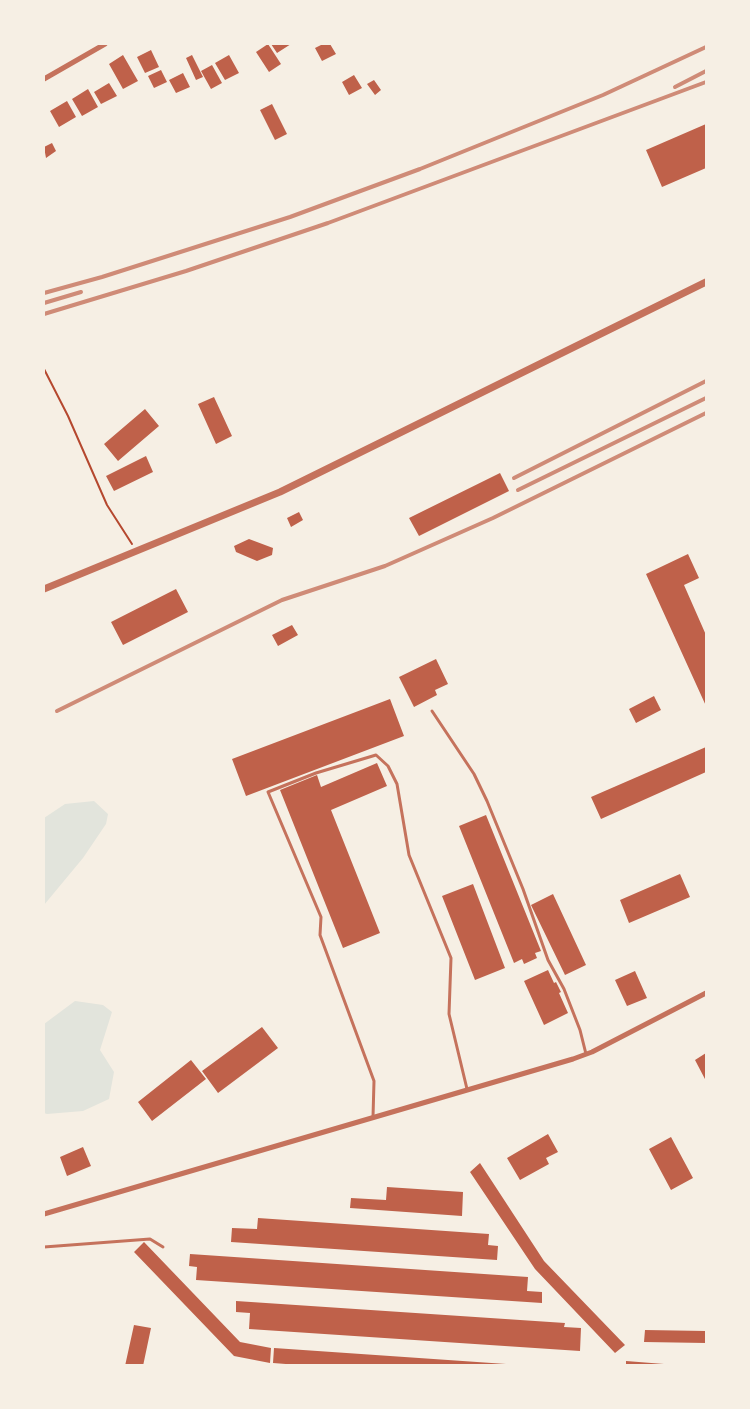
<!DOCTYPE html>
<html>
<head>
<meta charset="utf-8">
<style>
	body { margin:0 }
	#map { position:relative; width:750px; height:1409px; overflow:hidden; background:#f6efe4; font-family:"Golos Text",sans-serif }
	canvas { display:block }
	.frame { position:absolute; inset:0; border:45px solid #f6efe4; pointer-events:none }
</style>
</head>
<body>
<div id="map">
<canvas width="750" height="1409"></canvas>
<div class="frame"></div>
</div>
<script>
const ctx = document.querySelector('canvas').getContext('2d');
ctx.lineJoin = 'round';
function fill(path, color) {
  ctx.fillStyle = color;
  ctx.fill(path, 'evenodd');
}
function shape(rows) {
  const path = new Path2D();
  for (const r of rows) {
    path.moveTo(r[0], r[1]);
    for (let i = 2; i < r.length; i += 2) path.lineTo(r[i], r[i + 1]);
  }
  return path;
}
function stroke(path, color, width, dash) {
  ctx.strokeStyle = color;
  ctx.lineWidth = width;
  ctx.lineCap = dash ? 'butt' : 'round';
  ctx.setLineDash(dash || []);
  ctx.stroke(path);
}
const green = shape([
	[94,801,108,814,106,824,83,858,44,905,44,818,65,804],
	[75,1001,103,1005,112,1012,100,1050,114,1072,109,1099,83,1111,47,1114,44,1113,44,1024]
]);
const building = shape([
	[268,44,281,64,269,72,256,52],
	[271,44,291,44,277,53],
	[323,44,330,44,336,54,322,61,315,48],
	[151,50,159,67,145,73,137,57],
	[123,55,138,81,123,89,109,64],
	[192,55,203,77,196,80,186,58],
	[229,55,239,73,225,80,215,63],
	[212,65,222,83,211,89,201,71],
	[161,70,167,82,154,88,148,76],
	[183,73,190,87,176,93,169,80],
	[354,75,362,88,349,95,342,82],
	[374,80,381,90,375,95,367,84],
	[109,83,117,96,101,104,94,92],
	[88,89,98,107,82,116,72,99],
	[67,101,76,117,59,127,50,111],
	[272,104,287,134,275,140,260,110],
	[706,124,706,168,662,187,646,150],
	[52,143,56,151,46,158,44,147],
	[214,397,232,436,216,444,198,404],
	[145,409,159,426,118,461,104,444],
	[146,456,153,472,114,491,106,476],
	[500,473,509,491,419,536,409,518],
	[299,512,303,520,291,527,287,518],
	[249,539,273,548,272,555,257,561,236,552,234,546],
	[688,554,699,578,684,585,706,635,706,706,646,574],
	[176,589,188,612,123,645,111,622],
	[292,625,298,635,278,646,272,635],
	[436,659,448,684,435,690,437,695,414,707,399,677],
	[654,696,661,710,636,723,629,709],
	[390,699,404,736,246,796,232,759],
	[706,747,706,772,601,819,591,797],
	[377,763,387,786,331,810,380,933,343,948,280,790,317,775,321,787],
	[486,815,541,951,535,953,537,958,524,964,522,959,514,963,459,826],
	[680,874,690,897,629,923,620,900],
	[473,884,505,968,475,980,442,896],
	[553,894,586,965,565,975,531,905],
	[548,970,554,983,556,982,561,992,559,993,568,1013,544,1025,524,981],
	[635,971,647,998,627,1006,615,980],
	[262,1027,278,1048,218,1093,202,1071],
	[706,1053,706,1081,695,1060],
	[191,1060,206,1079,152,1121,138,1102],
	[548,1134,558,1152,546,1158,549,1164,520,1180,507,1158],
	[671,1137,693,1178,671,1190,649,1149],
	[83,1147,91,1166,67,1176,60,1157],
	[480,1163,544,1261,625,1345,615,1353,535,1269,470,1172],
	[387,1187,463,1192,462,1216,350,1208,351,1198,386,1200],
	[258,1218,489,1234,488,1245,498,1246,497,1260,231,1242,232,1228,257,1229],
	[144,1242,240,1342,271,1348,270,1363,234,1356,134,1252],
	[190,1254,528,1277,527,1291,542,1292,542,1303,196,1280,197,1267,189,1266],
	[236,1301,565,1323,564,1327,581,1328,580,1351,249,1329,250,1313,236,1312],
	[134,1325,151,1328,143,1366,125,1366],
	[645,1330,706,1331,706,1343,644,1342],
	[274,1348,506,1364,506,1366,311,1366,273,1363],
	[626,1361,664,1364,664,1366,626,1366]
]);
const path = shape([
	[44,369,68,416,107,505,132,544]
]);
const service = shape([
	[432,711,474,774,487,801,523,889,548,960,564,989,580,1030,586,1054],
	[373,1117,374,1081,320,935,321,917,268,792,316,773,376,755,388,766,397,784,409,855,451,958,449,1014,467,1089],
	[44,1247,150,1239,163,1247]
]);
const minor = shape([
	[44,79,105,44],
	[44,1214,573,1059,592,1052,706,993]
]);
const tertiary = shape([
	[44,589,280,492,706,282]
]);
const rail = shape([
	[675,87,706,71],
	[44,293,102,277,290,217,420,169,603,95,706,47],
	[44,303,81,292],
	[44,314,186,271,328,223,706,82],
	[514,478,706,381],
	[518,490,706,398],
	[57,711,282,600,385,566,493,518,706,413]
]);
fill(green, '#e2e4dc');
fill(building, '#bf614a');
stroke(path, '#b5482f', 2);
stroke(service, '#c5725c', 3);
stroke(minor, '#c5725c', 5);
stroke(tertiary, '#c5725c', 7);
stroke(rail, '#cf8b77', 4);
</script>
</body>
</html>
